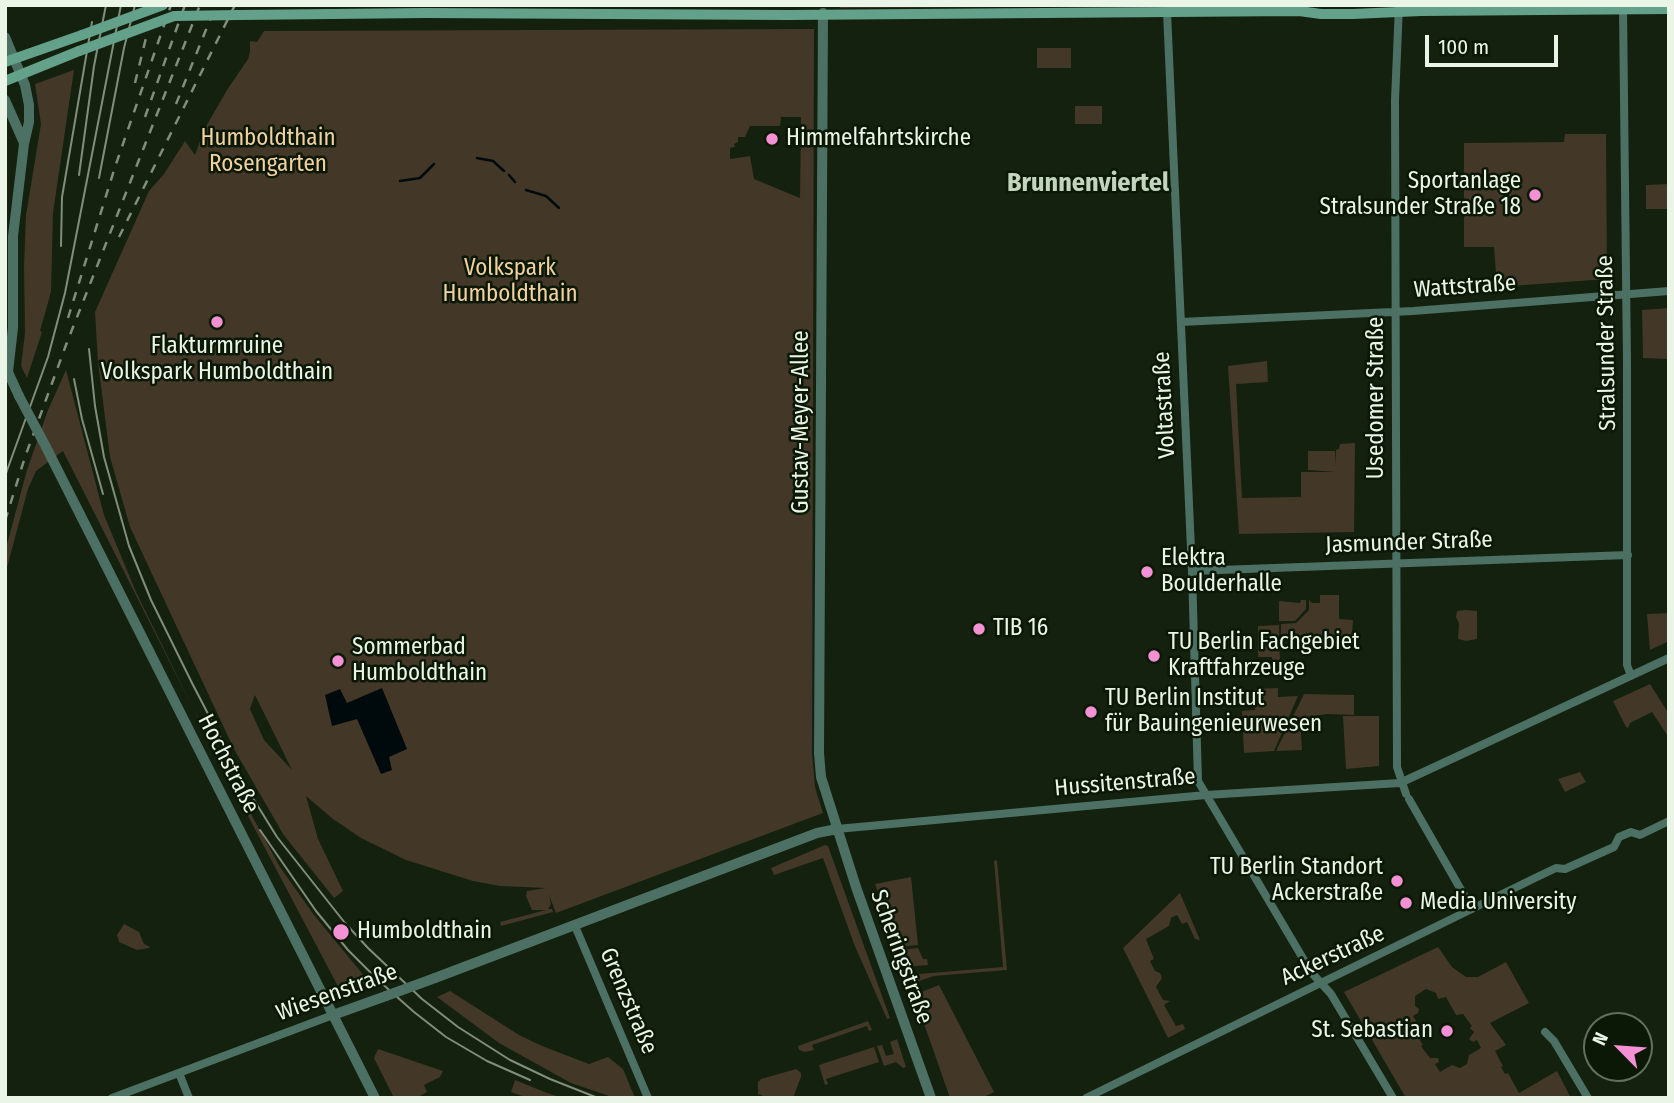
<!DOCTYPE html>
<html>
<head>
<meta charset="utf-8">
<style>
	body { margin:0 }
	#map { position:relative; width:1674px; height:1103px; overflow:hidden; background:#13210e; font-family:"Fira Sans Condensed",sans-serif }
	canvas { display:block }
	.frame { position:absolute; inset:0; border:7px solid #eaf4e7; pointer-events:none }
	.north { position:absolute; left:1583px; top:1012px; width:70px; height:70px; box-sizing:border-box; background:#0a1805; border:2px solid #64705f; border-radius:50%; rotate:295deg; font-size:19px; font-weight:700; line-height:28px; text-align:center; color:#eaf4e7 }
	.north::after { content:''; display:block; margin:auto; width:24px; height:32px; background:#f491d4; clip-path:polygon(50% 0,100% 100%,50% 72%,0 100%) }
	.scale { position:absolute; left:1425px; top:35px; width:133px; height:32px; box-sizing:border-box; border:4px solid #eaf4e7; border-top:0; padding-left:9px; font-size:21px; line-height:24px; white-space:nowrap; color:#eaf4e7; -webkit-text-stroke:5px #0a1805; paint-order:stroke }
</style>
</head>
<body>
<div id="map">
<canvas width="1674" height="1103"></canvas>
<div class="frame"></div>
<div class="north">N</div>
<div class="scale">100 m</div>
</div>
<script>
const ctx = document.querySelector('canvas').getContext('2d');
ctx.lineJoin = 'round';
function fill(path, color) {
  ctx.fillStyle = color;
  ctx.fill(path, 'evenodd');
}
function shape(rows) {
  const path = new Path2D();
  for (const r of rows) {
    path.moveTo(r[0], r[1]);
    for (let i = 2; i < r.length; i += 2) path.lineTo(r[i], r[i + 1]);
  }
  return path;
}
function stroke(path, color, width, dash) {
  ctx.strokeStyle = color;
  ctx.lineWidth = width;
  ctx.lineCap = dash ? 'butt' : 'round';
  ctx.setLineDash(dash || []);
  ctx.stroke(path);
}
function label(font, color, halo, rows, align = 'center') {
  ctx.font = font + ' "Fira Sans Condensed",sans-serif';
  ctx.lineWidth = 5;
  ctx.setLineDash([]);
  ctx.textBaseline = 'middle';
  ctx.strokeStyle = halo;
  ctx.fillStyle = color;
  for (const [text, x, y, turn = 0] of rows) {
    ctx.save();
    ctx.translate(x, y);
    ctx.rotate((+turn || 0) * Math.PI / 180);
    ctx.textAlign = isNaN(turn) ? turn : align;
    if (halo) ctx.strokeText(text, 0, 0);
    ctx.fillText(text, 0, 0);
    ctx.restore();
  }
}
const green = shape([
	[840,5,999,5,999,7,840,8],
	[814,29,812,753,815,787,823,813,556,913,549,895,551,904,548,909,552,909,553,912,501,926,500,922,546,910,532,910,526,896,527,891,546,888,500,886,473,881,406,860,361,838,333,819,306,796,318,839,343,891,334,898,283,834,234,749,130,527,110,457,98,362,95,312,149,191,164,174,185,141,195,155,204,130,227,90,248,59,250,52,250,41,257,42,264,31],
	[781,117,801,117,800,198,754,179,750,156,730,159,730,148,735,147,734,144,738,142,738,137,745,137,750,126,780,126],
	[255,695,292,770,264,740,250,709],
	[1037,48,1071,48,1071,68,1037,68],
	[74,70,53,213,51,292,40,331,42,332,27,378,21,366,25,333,24,267,26,215,41,124,35,84],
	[1075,106,1102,106,1102,124,1075,124],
	[1565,134,1606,134,1607,279,1497,287,1494,247,1464,247,1464,143,1564,142],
	[1669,184,1669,209,1646,209,1646,185],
	[1669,308,1669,359,1643,358,1642,310],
	[1267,361,1268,382,1236,384,1242,498,1301,497,1301,472,1336,472,1308,470,1308,451,1335,451,1335,466,1336,450,1339,449,1340,444,1355,443,1354,532,1239,534,1228,366],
	[66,370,104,515,136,592,193,708,280,867,314,915,370,983,342,994,239,799,63,451,36,471,28,489,5,575,5,552,27,470,48,410],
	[1320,595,1339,595,1339,619,1353,620,1352,634,1349,636,1281,636,1281,624,1296,623,1309,610,1309,600,1312,603,1320,603],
	[1301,600,1306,600,1306,609,1295,621,1279,621,1279,601,1300,603],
	[1466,610,1477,611,1477,639,1466,641,1458,639,1459,623,1456,617,1457,611],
	[1669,613,1669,641,1650,650,1647,614],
	[1279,625,1280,665,1272,665,1272,657,1258,657,1258,626],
	[1650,684,1669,714,1669,738,1652,712,1630,723,1628,728,1626,727,1613,701],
	[1278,688,1278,697,1298,696,1274,751,1244,753,1242,711,1255,710,1254,689],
	[1304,694,1354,695,1354,715,1327,714,1300,718,1302,750,1276,751],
	[1343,716,1379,716,1379,766,1346,769],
	[1580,772,1586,782,1565,792,1558,779],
	[825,845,828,846,890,1018,887,1019,854,944,823,858,774,875,771,868],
	[997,860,1007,970,934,976,910,984,907,975,1003,967,994,861],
	[911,877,918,945,898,947,875,884],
	[1180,893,1200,940,1195,939,1187,922,1182,924,1177,915,1171,918,1169,926,1146,939,1154,959,1150,961,1155,971,1160,973,1162,978,1156,987,1163,1000,1170,1001,1164,1005,1176,1026,1183,1024,1185,1029,1168,1038,1123,948],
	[124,924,139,932,144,944,150,947,149,948,137,950,119,942,117,935],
	[1438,947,1452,967,1466,977,1478,977,1506,962,1529,1003,1490,1023,1506,1045,1495,1051,1503,1066,1501,1067,1505,1074,1508,1073,1519,1093,1557,1071,1571,1098,1406,1098,1344,992],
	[1426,989,1436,993,1438,999,1446,997,1456,1015,1463,1014,1472,1026,1470,1028,1474,1032,1469,1039,1473,1042,1477,1040,1481,1048,1469,1055,1467,1064,1460,1068,1452,1065,1440,1072,1435,1064,1439,1062,1438,1058,1430,1058,1421,1046,1423,1045,1420,1040,1424,1034,1413,1016,1418,1013,1419,1009,1415,1006,1415,996],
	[918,948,923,959,927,959,928,965,904,967,899,950],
	[939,985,994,1092,982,1098,950,1098,914,995],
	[450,991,519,1035,542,1046,589,1064,608,1057,623,1069,635,1098,615,1098,571,1083,499,1043,437,997],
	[868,1021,872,1030,869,1031,867,1026,812,1045,814,1050,805,1052,799,1050,798,1046],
	[897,1039,906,1067,903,1068,896,1062,884,1066,877,1046,882,1045,886,1056,894,1054,890,1042],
	[874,1047,879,1062,826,1079,828,1084,825,1085,819,1065],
	[378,1049,443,1071,440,1077,424,1085,427,1092,416,1098,394,1098,374,1058],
	[796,1069,801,1073,801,1077,793,1098,768,1098,758,1094,758,1082,761,1079],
	[515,1080,547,1093,563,1098,528,1098,511,1092]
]);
const water = shape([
	[382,688,407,749,389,757,392,770,381,774,357,719,332,726,325,695,340,689,347,703]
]);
const stream = shape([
	[477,158,493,161,504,171],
	[509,175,515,182],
	[400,181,420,178,434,164],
	[526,190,546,196,559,208]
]);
const minor = shape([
	[1399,5,1395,100,1397,767,1406,794],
	[1623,9,1627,364,1627,665,1631,676],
	[1167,12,1192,571,1198,781,1311,972,1331,994,1393,1098],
	[1181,322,1413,311,1669,291],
	[1192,571,1628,555],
	[1409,799,1472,909],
	[837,829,1206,795,1400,783,1669,658],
	[575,926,648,1098],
	[1545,1032,1554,1041,1588,1098],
	[179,1073,189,1098],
	[112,1098,333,1015],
	[1086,1098,1535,878,1556,868,1565,869,1614,847,1619,837,1631,832,1640,835,1669,821]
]);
const tertiary = shape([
	[823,13,819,753,821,777,856,887,931,1098],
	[5,37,25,85,29,105,29,122,24,144,13,236,13,328,8,372,19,396],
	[5,100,24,143],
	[46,447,375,1098],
	[435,978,817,833,837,829],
	[333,1015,386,996]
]);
const secondary = shape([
	[238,15,425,13,788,15,1299,11,1321,14,1353,14,1421,11,1669,9],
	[5,62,82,35],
	[5,81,79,51]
]);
const tram = shape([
	[79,175,94,66,106,5],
	[99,178,124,48,135,5],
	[61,246,62,197,92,22],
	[89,349,95,406,104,457,129,546,151,600,192,683,246,787,277,837,345,923,368,948,422,999,458,1027,510,1060,550,1079,598,1098],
	[74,379,82,419,103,494],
	[5,476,48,357,65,293,121,5],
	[260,830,316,911,348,950,379,981,414,1012,446,1037,487,1061,530,1080]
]);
const rail = shape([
	[135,83,154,5],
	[176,104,216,5],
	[145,117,185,5],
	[119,237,235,5],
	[68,318,115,167,171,5],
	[5,521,25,457,66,345,200,5]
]);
const tertiaryBridge = shape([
	[19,396,46,447],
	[386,996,435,978]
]);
const secondaryBridge = shape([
	[82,35,163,5],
	[79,51,174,16,238,15]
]);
const markers = [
	[772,139,7,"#f491d4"],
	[1535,195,7,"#f491d4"],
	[217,322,7,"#f491d4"],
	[1147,572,7,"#f491d4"],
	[979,629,7,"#f491d4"],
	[1154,656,7,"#f491d4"],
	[338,661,7,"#f491d4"],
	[1091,712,7,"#f491d4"],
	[1397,881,7,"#f491d4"],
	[1406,903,7,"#f491d4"],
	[341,932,9,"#f491d4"],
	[1447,1031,7,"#f491d4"]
];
const parkNames = [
	["Humboldthain",268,139],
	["Rosengarten",268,165],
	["Volkspark",510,269],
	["Humboldthain",510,295]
];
const poiNames = [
	["Himmelfahrtskirche",786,139],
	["Sportanlage",1521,182,"right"],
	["Stralsunder Straße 18",1521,208,"right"],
	["Flakturmruine",217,347,"center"],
	["Volkspark Humboldthain",217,373,"center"],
	["Elektra",1161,559],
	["Boulderhalle",1161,585],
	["TIB 16",993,629],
	["TU Berlin Fachgebiet",1168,643],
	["Kraftfahrzeuge",1168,669],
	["Sommerbad",352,648],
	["Humboldthain",352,674],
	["TU Berlin Institut",1105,699],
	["für Bauingenieurwesen",1105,725],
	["TU Berlin Standort",1383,868,"right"],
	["Ackerstraße",1383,894,"right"],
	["Media University",1420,903],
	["Humboldthain",357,932],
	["St. Sebastian",1433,1031,"right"]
];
const streetNames = [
	["Wattstraße",1465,287,-4],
	["Stralsunder Straße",1607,343,-91],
	["Usedomer Straße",1377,398,-90],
	["Voltastraße",1165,405,-93],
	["Gustav-Meyer-Allee",802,422,-90],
	["Jasmunder Straße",1409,543,-2],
	["Hochstraße",228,764,63],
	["Hussitenstraße",1125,783,-5],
	["Ackerstraße",1333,956,-25],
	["Scheringstraße",901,957,70],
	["Wiesenstraße",337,993,-20],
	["Grenzstraße",628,1001,67]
];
const quarterNames = [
	["Brunnenviertel",1088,184]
];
fill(green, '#433728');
fill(water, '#000a0c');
stroke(stream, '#000a0c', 2.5);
stroke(minor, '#4c7063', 8);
stroke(tertiary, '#4c7063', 10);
stroke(secondary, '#64a18b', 10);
stroke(tram, '#818d7d', 2);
stroke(rail, '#818d7d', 2.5, [9, 9]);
stroke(tertiaryBridge, '#4c7063', 10);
stroke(secondaryBridge, '#64a18b', 10);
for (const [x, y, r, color] of markers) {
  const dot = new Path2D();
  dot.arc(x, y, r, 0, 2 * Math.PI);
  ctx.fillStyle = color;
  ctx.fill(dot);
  stroke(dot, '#0a1805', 2.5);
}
label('23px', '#f3d09f', '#0a1805', parkNames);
label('23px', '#eaf4e7', '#0a1805', poiNames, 'left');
label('23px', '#eaf4e7', '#0a1805', streetNames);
label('bold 26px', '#c2d5bc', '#0a1805', quarterNames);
</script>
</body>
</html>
